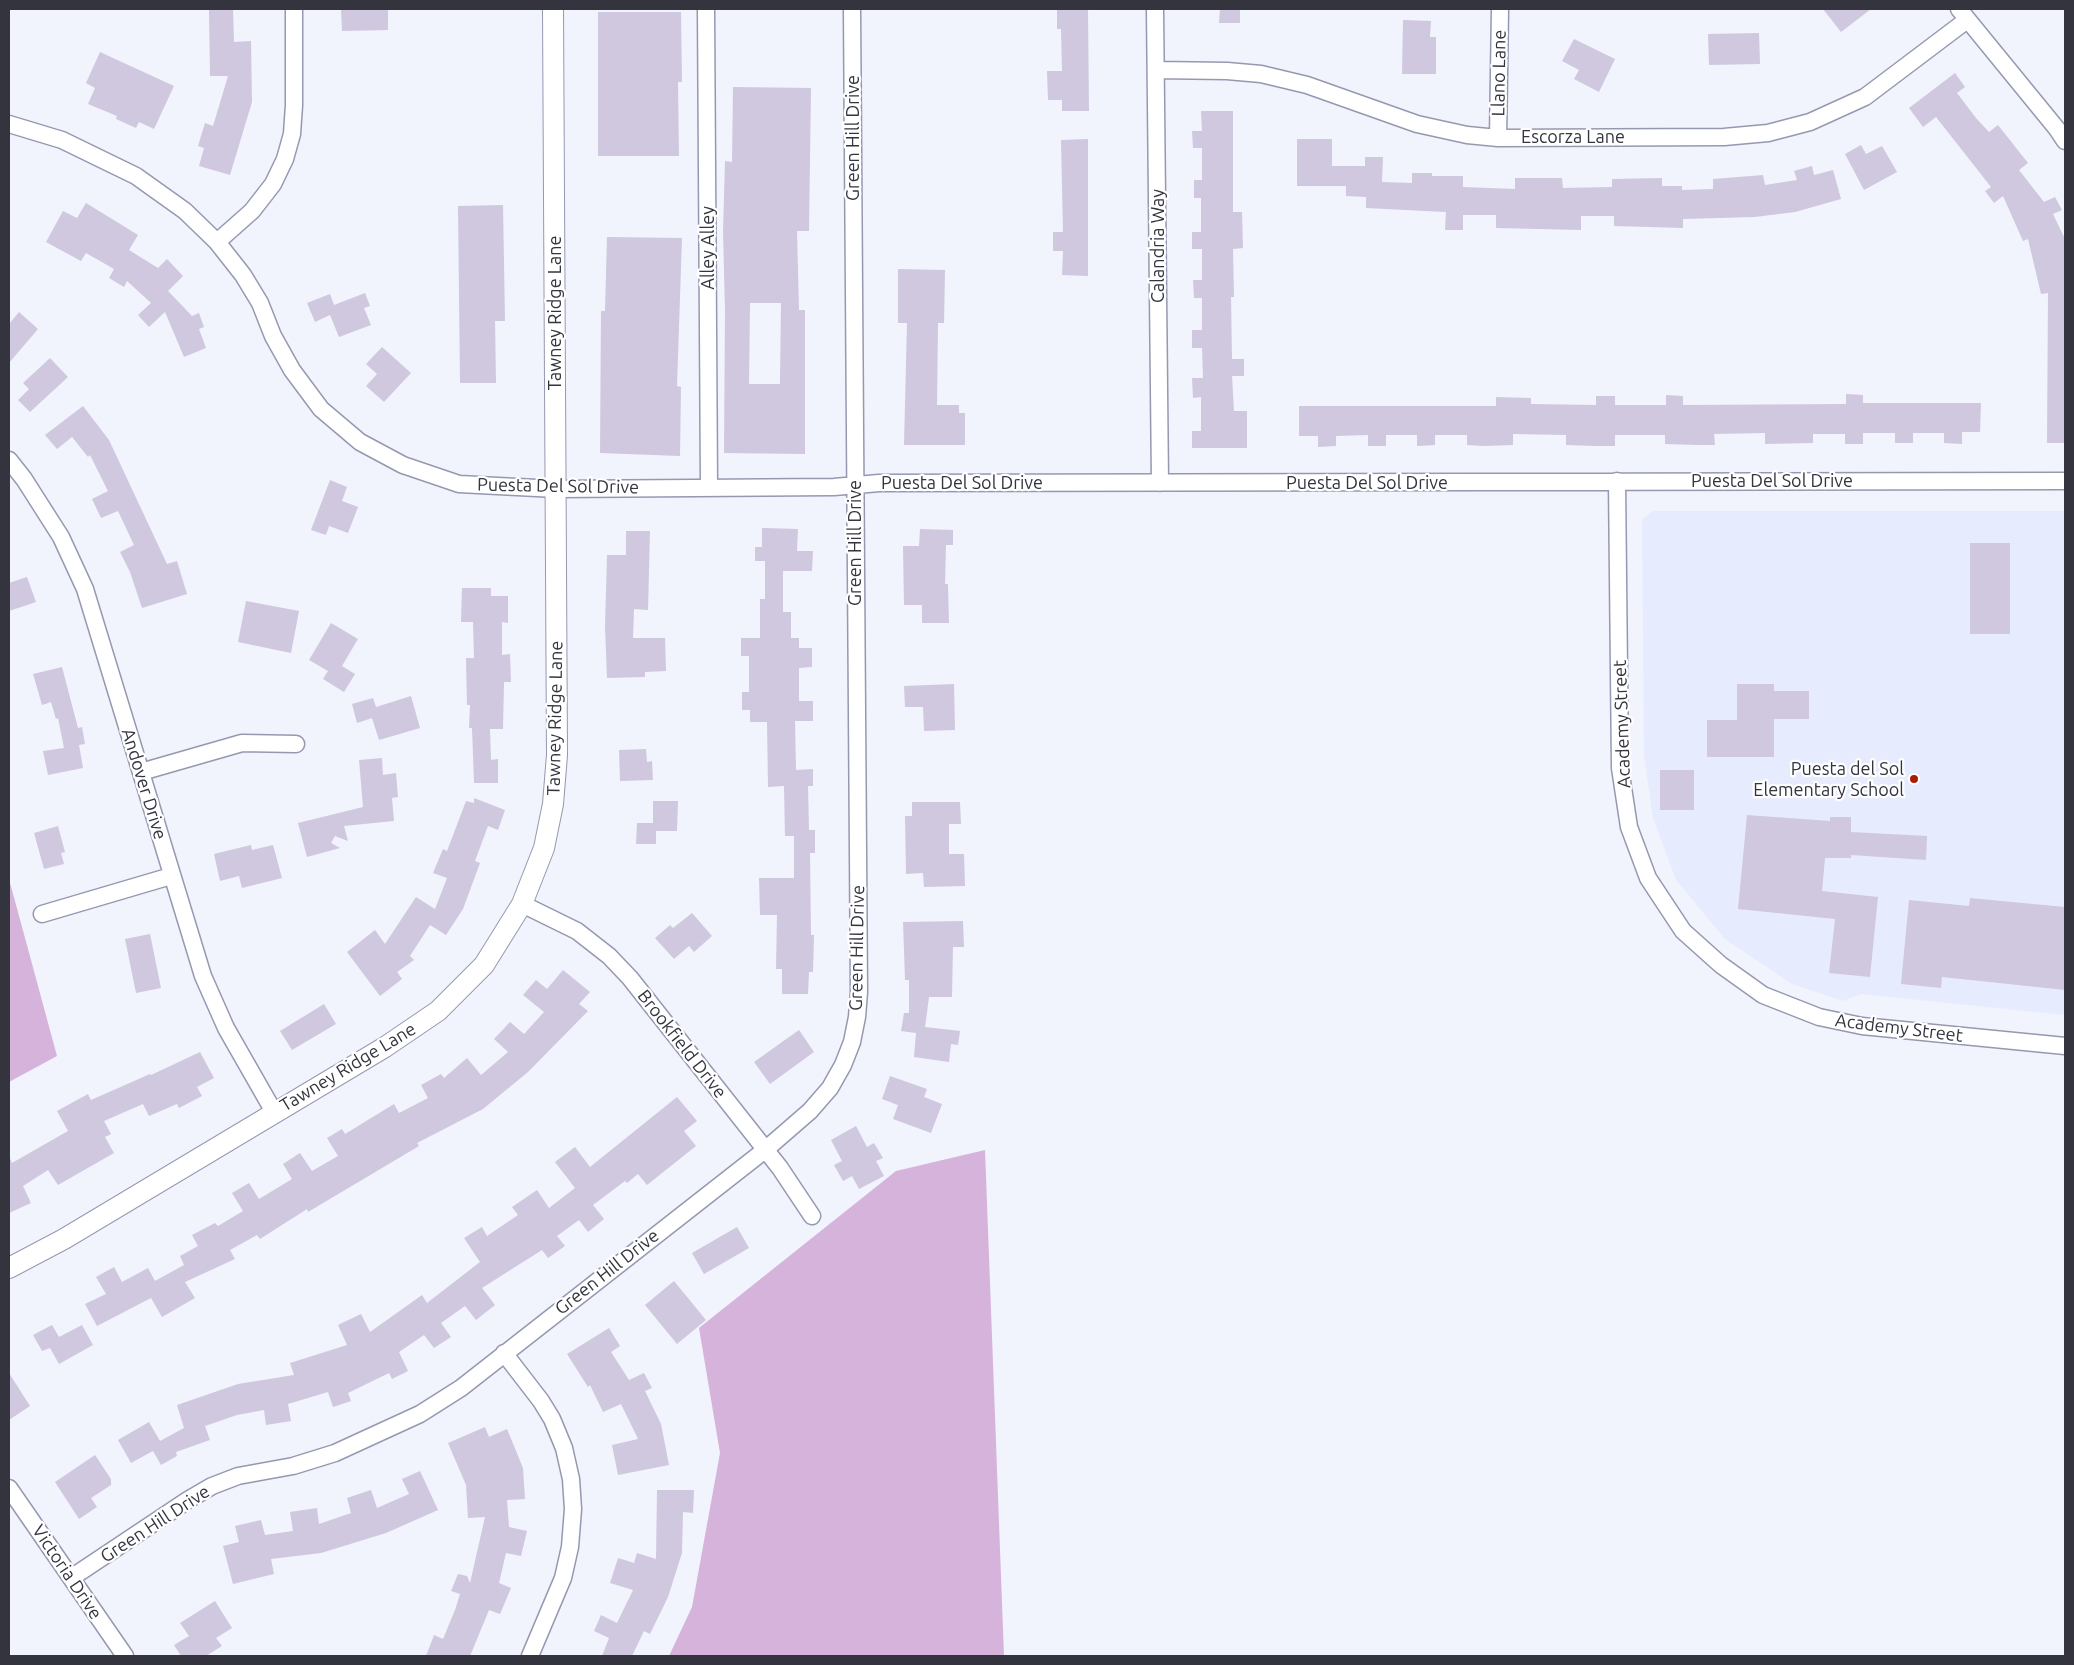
<!DOCTYPE html>
<html>
<head>
<meta charset="utf-8">
<style>
	body { margin:0 }
	#map { position:relative; width:2074px; height:1665px; overflow:hidden; background:#f1f3fd; font-family:Ubuntu,sans-serif }
	canvas { display:block }
	.frame { position:absolute; inset:0; border:10px solid #33343e; pointer-events:none }
</style>
</head>
<body>
<div id="map">
<canvas width="2074" height="1665"></canvas>
<div class="frame"></div>
</div>
<script>
const ctx = document.querySelector('canvas').getContext('2d');
ctx.lineJoin = 'round';
function fill(path, color) {
  ctx.fillStyle = color;
  ctx.fill(path, 'evenodd');
}
function shape(rows) {
  const path = new Path2D();
  for (const r of rows) {
    path.moveTo(r[0], r[1]);
    for (let i = 2; i < r.length; i += 2) path.lineTo(r[i], r[i + 1]);
  }
  return path;
}
function stroke(path, color, width, dash) {
  ctx.strokeStyle = color;
  ctx.lineWidth = width;
  ctx.lineCap = dash ? 'butt' : 'round';
  ctx.setLineDash(dash || []);
  ctx.stroke(path);
}
function label(font, color, halo, rows, align = 'center') {
  ctx.font = font + ' Ubuntu,sans-serif';
  ctx.lineWidth = 4.5;
  ctx.setLineDash([]);
  ctx.textBaseline = 'middle';
  ctx.strokeStyle = halo;
  ctx.fillStyle = color;
  for (const [text, x, y, turn = 0] of rows) {
    ctx.save();
    ctx.translate(x, y);
    ctx.rotate((+turn || 0) * Math.PI / 180);
    ctx.textAlign = isNaN(turn) ? turn : align;
    if (halo) ctx.strokeText(text, 0, 0);
    ctx.fillText(text, 0, 0);
    ctx.restore();
  }
}
const built = shape([
	[1653,511,2065,511,2065,1015,1861,994,1843,1001,1792,984,1725,939,1676,880,1653,818,1644,755,1642,520]
]);
const green = shape([
	[9,879,57,1056,9,1082],
	[985,1150,1004,1656,669,1656,692,1607,720,1453,699,1328,896,1171]
]);
const building = shape([
	[209,9,233,9,234,42,251,41,252,102,230,175,199,166,204,148,198,146,205,123,213,126,228,76,210,76],
	[341,9,388,9,388,30,342,31],
	[1057,9,1088,9,1089,111,1062,111,1062,100,1048,100,1047,71,1062,71,1061,29,1057,29],
	[1220,9,1240,9,1240,23,1219,23],
	[1823,9,1871,9,1841,32],
	[598,12,681,12,682,82,678,82,679,156,598,156],
	[1403,20,1431,21,1430,37,1436,37,1436,74,1402,74],
	[1759,33,1760,64,1709,65,1708,34],
	[1574,39,1615,59,1599,92,1574,79,1579,70,1562,61],
	[100,52,174,86,154,129,139,122,136,128,116,119,117,116,88,104,95,88,86,83],
	[1955,73,1965,87,1957,93,1976,118,1989,132,1998,125,2028,163,2019,170,2044,202,2055,197,2062,210,2053,214,2065,239,2065,443,2047,443,2048,293,2041,294,2028,239,2023,241,2003,196,1994,203,1985,191,1991,187,1936,117,1923,127,1909,108],
	[733,87,811,88,809,231,797,231,799,310,805,310,805,454,724,453,725,310,723,231,725,161,732,162],
	[750,303,781,303,780,384,749,384],
	[1201,111,1233,111,1233,212,1242,212,1243,248,1233,249,1234,297,1231,297,1232,359,1244,359,1244,376,1232,376,1234,411,1247,411,1247,448,1192,448,1192,431,1201,431,1201,397,1193,398,1192,378,1203,378,1202,348,1192,348,1192,330,1202,330,1202,298,1194,298,1193,280,1202,280,1202,249,1192,249,1192,232,1201,232,1201,198,1194,198,1194,180,1202,180,1202,148,1193,148,1192,131,1202,131],
	[1088,139,1088,276,1062,275,1063,251,1053,251,1053,232,1063,232,1061,140],
	[1297,139,1332,139,1332,166,1365,166,1365,157,1383,157,1382,182,1412,183,1412,173,1432,173,1432,176,1463,176,1463,187,1515,189,1515,178,1562,178,1563,188,1612,187,1612,179,1662,178,1662,186,1682,186,1682,190,1713,189,1713,179,1763,175,1765,185,1797,180,1794,171,1812,166,1814,175,1833,170,1841,199,1795,212,1755,217,1683,219,1683,228,1614,226,1614,216,1581,216,1581,230,1496,228,1496,215,1463,215,1463,230,1445,230,1446,212,1366,208,1366,197,1346,196,1346,186,1297,186],
	[1861,145,1866,154,1882,146,1897,172,1864,190,1845,154],
	[86,203,138,235,129,250,158,268,167,259,183,276,168,291,192,316,199,313,204,327,199,329,206,348,184,357,165,312,149,327,138,315,151,303,127,281,124,287,109,278,114,269,86,253,81,261,46,242,63,211,77,218],
	[503,205,505,321,495,321,496,383,460,383,458,206],
	[607,237,682,238,677,386,681,387,680,456,600,453,601,311,605,311],
	[898,269,945,270,944,323,938,323,937,405,959,405,959,413,965,413,965,445,904,445,907,323,898,323],
	[365,293,370,306,364,308,371,325,339,337,330,315,315,322,307,303,330,294,334,305],
	[19,312,38,329,9,363,9,324],
	[382,347,411,373,384,402,366,386,377,374,366,364],
	[50,358,68,377,30,412,18,400,29,389,23,383],
	[1846,394,1863,395,1863,403,1981,403,1980,432,1962,432,1962,444,1944,443,1944,433,1913,433,1913,443,1895,443,1895,433,1863,433,1863,444,1845,444,1845,434,1813,434,1813,443,1765,444,1765,433,1714,434,1715,445,1698,445,1665,444,1665,435,1615,435,1615,446,1596,446,1566,445,1566,435,1513,434,1513,445,1484,446,1467,445,1467,435,1435,435,1435,445,1417,446,1417,435,1386,435,1386,446,1368,446,1368,435,1336,436,1336,446,1318,447,1318,436,1299,436,1299,406,1496,406,1496,397,1531,398,1531,404,1596,405,1596,396,1615,396,1615,405,1666,405,1666,395,1683,396,1683,405,1846,404],
	[83,406,109,440,167,564,177,561,187,594,142,608,130,572,120,552,134,545,118,511,101,518,92,499,108,491,90,455,88,457,72,437,57,449,45,435],
	[330,480,347,487,342,501,358,507,348,533,329,526,326,535,311,530],
	[762,528,798,529,797,551,813,551,812,571,783,571,783,612,791,612,791,638,799,638,799,648,812,648,812,667,799,668,799,701,813,701,813,721,795,721,796,770,813,769,813,786,808,786,809,830,815,830,815,853,810,853,811,935,814,935,813,972,809,972,808,994,782,994,782,969,776,969,777,915,760,915,759,878,794,878,794,836,785,836,784,786,768,787,767,722,750,722,750,710,742,710,742,692,749,692,749,656,741,656,741,638,760,638,760,599,765,599,765,561,755,561,755,547,762,547],
	[920,529,953,530,953,545,946,545,945,584,948,584,949,623,922,623,922,605,904,605,903,546,919,546],
	[626,531,650,531,648,610,634,609,633,638,665,638,666,671,645,672,645,677,607,678,605,627,607,555,626,555],
	[1970,543,2010,543,2010,634,1970,634],
	[27,577,36,602,9,611,9,583],
	[462,588,491,588,491,596,508,596,508,623,502,622,502,655,510,654,511,682,504,682,503,729,490,729,491,760,498,759,498,783,474,783,472,728,469,728,470,705,467,705,466,658,474,658,473,622,461,622],
	[246,601,299,611,291,653,238,642],
	[331,623,358,639,342,666,355,674,344,692,323,679,328,671,309,660],
	[62,667,78,728,82,727,85,744,79,745,83,768,48,775,43,751,64,748,58,718,56,719,51,702,42,705,33,674],
	[954,684,955,730,924,731,923,707,905,707,904,686],
	[1737,684,1774,684,1774,691,1809,691,1809,719,1774,719,1774,757,1707,757,1707,720,1737,720],
	[411,696,420,728,379,740,372,718,357,723,352,704,373,698,376,707],
	[646,749,647,762,652,761,653,780,620,781,619,750],
	[382,758,383,775,396,773,398,797,392,798,394,821,344,826,348,841,335,836,331,843,340,848,307,857,298,823,363,807,359,760],
	[1660,770,1694,770,1694,810,1660,810],
	[474,798,505,810,498,830,488,826,475,861,480,863,463,909,446,935,430,925,410,956,414,960,397,972,402,979,380,996,347,952,375,930,385,944,416,897,435,909,447,878,433,873,443,849,447,851,466,801,474,803],
	[653,801,678,801,677,831,656,831,656,844,636,844,637,823,653,823],
	[912,802,960,802,961,824,949,824,949,854,964,854,965,886,924,887,923,873,906,874,905,816,912,816],
	[1747,815,1830,821,1830,817,1851,817,1851,832,1927,836,1926,860,1851,855,1851,858,1825,858,1822,891,1878,897,1870,977,1829,973,1835,919,1738,909],
	[58,826,65,852,61,853,64,864,44,869,34,833],
	[251,845,252,850,273,845,282,878,242,888,239,876,220,881,214,854],
	[1970,898,2065,907,2065,990,1942,977,1941,988,1901,984,1909,900,1969,906],
	[692,913,712,936,694,952,689,946,674,959,655,938,670,925,673,928],
	[963,921,964,947,953,947,952,997,929,997,925,1027,960,1031,958,1045,951,1044,949,1062,914,1057,916,1033,901,1031,904,1013,909,1013,909,980,905,980,903,922],
	[150,934,161,988,136,993,125,939],
	[563,970,590,992,579,1004,588,1011,528,1072,483,1109,417,1143,419,1146,308,1212,307,1209,260,1239,257,1235,230,1250,235,1259,185,1282,195,1298,162,1317,151,1298,97,1326,85,1304,106,1294,96,1277,114,1267,122,1282,148,1268,155,1281,184,1265,180,1256,198,1246,192,1235,215,1223,218,1226,243,1211,232,1193,249,1183,259,1199,292,1179,283,1164,300,1153,312,1171,338,1156,327,1138,342,1129,345,1134,394,1104,399,1113,428,1098,421,1085,441,1074,444,1078,467,1058,481,1075,508,1052,494,1039,510,1022,524,1034,544,1012,523,995,536,980,547,989],
	[324,1004,336,1024,292,1050,280,1031],
	[799,1030,814,1052,770,1084,754,1062],
	[200,1052,214,1078,197,1087,202,1096,179,1108,177,1104,149,1116,143,1104,104,1121,111,1134,105,1137,114,1153,58,1185,48,1170,23,1186,31,1203,9,1213,9,1156,12,1163,68,1131,57,1111,88,1094,91,1100,150,1074,151,1075],
	[890,1076,927,1089,924,1097,942,1104,931,1133,893,1119,898,1105,882,1099],
	[677,1097,697,1121,684,1131,696,1146,647,1185,638,1174,627,1183,625,1181,593,1205,604,1219,588,1232,579,1220,557,1236,565,1246,548,1258,542,1250,482,1288,495,1305,476,1320,465,1306,441,1323,451,1337,434,1348,424,1335,399,1352,408,1371,392,1379,389,1373,348,1393,351,1401,333,1407,328,1392,288,1404,291,1421,266,1425,264,1410,237,1415,205,1426,210,1440,176,1452,177,1456,161,1465,153,1451,131,1463,118,1440,149,1422,160,1441,184,1428,177,1405,238,1384,294,1375,290,1363,347,1345,338,1325,361,1314,370,1332,422,1295,427,1303,480,1262,464,1238,482,1227,487,1236,518,1215,512,1207,537,1190,549,1208,575,1188,555,1162,575,1147,590,1167],
	[856,1126,867,1147,874,1143,883,1158,876,1161,884,1176,859,1189,852,1176,843,1181,834,1165,842,1161,831,1140],
	[737,1227,749,1248,704,1274,692,1253],
	[674,1281,706,1320,677,1344,645,1305],
	[52,1325,59,1337,82,1325,93,1345,59,1364,50,1348,42,1351,33,1335],
	[609,1328,620,1346,611,1352,629,1380,644,1373,652,1388,645,1391,661,1424,669,1465,618,1475,612,1445,638,1439,621,1404,603,1412,590,1385,588,1387,567,1354],
	[9,1373,30,1406,9,1420],
	[485,1427,489,1437,507,1429,523,1468,525,1499,507,1500,509,1527,527,1531,521,1556,506,1553,499,1583,511,1588,500,1614,489,1610,470,1656,426,1656,434,1635,443,1639,455,1610,460,1594,451,1591,458,1574,467,1576,470,1583,485,1517,468,1518,466,1485,448,1443],
	[95,1455,111,1479,111,1485,91,1498,97,1507,79,1519,55,1482],
	[420,1471,438,1510,386,1533,321,1553,271,1559,274,1574,233,1584,223,1546,239,1542,235,1526,261,1520,265,1535,293,1531,290,1512,317,1508,319,1524,351,1513,347,1498,371,1490,377,1508,409,1494,402,1479],
	[657,1490,694,1490,693,1513,683,1512,682,1553,668,1597,650,1634,644,1631,632,1656,602,1656,609,1638,594,1631,601,1615,617,1623,633,1590,610,1583,618,1558,634,1563,637,1553,656,1559],
	[215,1601,232,1628,216,1638,222,1646,206,1656,181,1656,174,1645,189,1636,180,1623]
]);
const minor = shape([
	[706,9,709,487],
	[1155,9,1160,483],
	[1959,9,2057,129,2065,141],
	[1156,70,1227,71,1261,74,1307,85,1417,124,1467,135,1498,138,1724,137,1768,133,1810,122,1865,97,1967,20],
	[9,124,62,140,136,176,185,211,217,242,243,275,260,303,273,336,292,370,321,409,360,442,403,465,459,484,556,489,834,487,879,483,2065,481],
	[1498,138,1500,9],
	[217,242,252,211,273,184,285,159,292,134,294,105,294,9],
	[9,460,24,479,61,537,85,589,203,976,226,1028,274,1112],
	[1617,481,1620,768,1629,827,1648,878,1683,931,1721,965,1763,995,1819,1017,1862,1026,2065,1046],
	[141,772,242,743,296,744],
	[522,904,577,931,609,956,630,978,780,1168,812,1216],
	[42,914,171,876],
	[504,1353,541,1401,552,1419,564,1448,571,1479,573,1509,570,1547,563,1578,530,1656],
	[9,1488,125,1656],
	[71,1578,188,1500,212,1486,238,1476,293,1466,335,1453,420,1414,461,1388,765,1150,810,1111,830,1088,843,1065,852,1042,857,1017,859,992,852,9]
]);
const tertiary = shape([
	[9,1268,64,1239,385,1047,438,1011,484,965,522,904,544,848,553,804,557,755,553,9]
]);
const markers = [
	[1914,779,5,"#ab1c05"]
];
const streetNames = [
	["Llano Lane",1499,73,-89],
	["Escorza Lane",1573,137],
	["Green Hill Drive",853,138,-90],
	["Calandria Way",1158,246,-90],
	["Alley Alley",708,248,-90],
	["Tawney Ridge Lane",555,313,-90],
	["Puesta Del Sol Drive",1772,481],
	["Puesta Del Sol Drive",962,483],
	["Puesta Del Sol Drive",1367,483],
	["Puesta Del Sol Drive",558,486,1],
	["Green Hill Drive",855,543,-90],
	["Tawney Ridge Lane",555,718,-89],
	["Academy Street",1622,724,-92],
	["Andover Drive",144,784,73],
	["Green Hill Drive",857,948,-89],
	["Academy Street",1899,1028,7],
	["Brookfield Drive",682,1044,52],
	["Tawney Ridge Lane",348,1067,-31],
	["Green Hill Drive",607,1272,-38],
	["Green Hill Drive",155,1524,-33],
	["Victoria Drive",67,1572,56]
];
const poiNames = [
	["Puesta del Sol",1904,769],
	["Elementary School",1904,790]
];
fill(built, '#e7ebfe');
fill(green, '#d6b3da');
fill(building, '#cfc8df');
stroke(minor, '#9599b0', 19);
stroke(tertiary, '#9599b0', 22);
stroke(minor, '#fff', 16);
stroke(tertiary, '#fff', 20);
for (const [x, y, r, color] of markers) {
  const dot = new Path2D();
  dot.arc(x, y, r, 0, 2 * Math.PI);
  ctx.fillStyle = color;
  ctx.fill(dot);
  stroke(dot, '#fff', 2);
}
label('18px', '#33343e', '#fff', streetNames);
label('18px', '#33343e', '#fff', poiNames, 'right');
</script>
</body>
</html>
